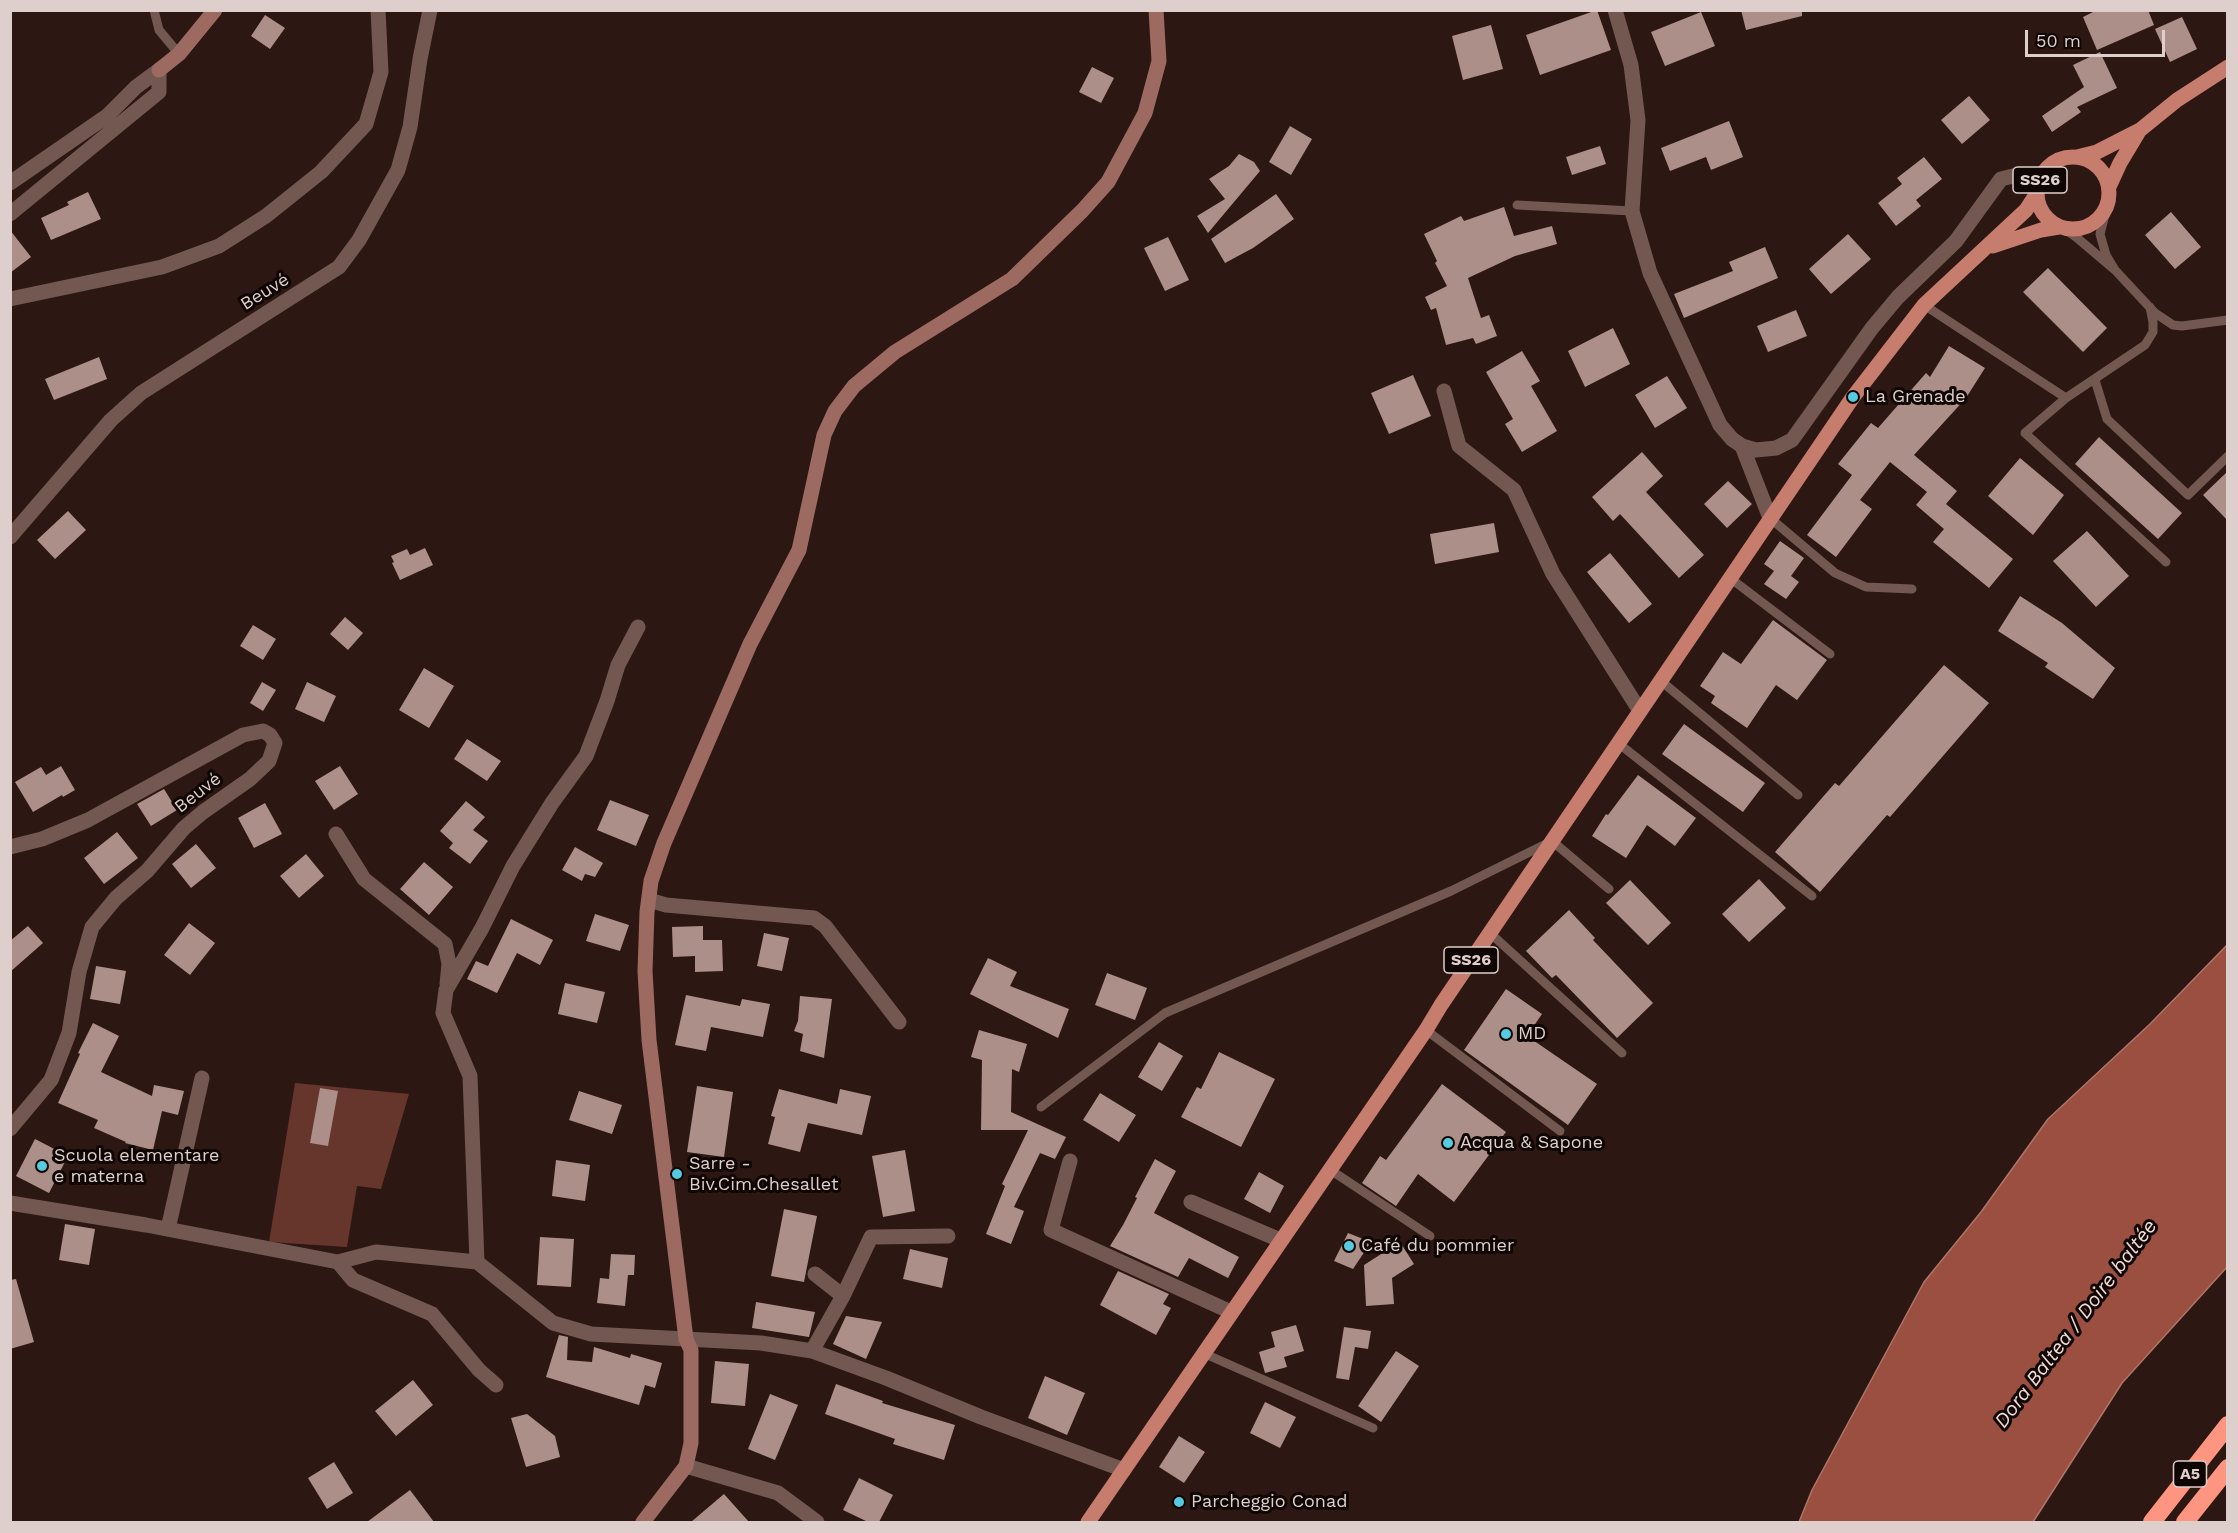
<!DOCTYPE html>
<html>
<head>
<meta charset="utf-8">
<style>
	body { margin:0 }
	#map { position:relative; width:2238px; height:1533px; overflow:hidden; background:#2d1712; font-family:"Work Sans",sans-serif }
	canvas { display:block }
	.frame { position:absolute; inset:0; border:12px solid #dfcfcc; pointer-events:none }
	.scale { position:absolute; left:2025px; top:30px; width:140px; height:27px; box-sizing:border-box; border:3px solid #dfcfcc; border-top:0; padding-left:8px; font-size:18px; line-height:21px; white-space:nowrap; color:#dfcfcc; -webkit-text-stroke:4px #0f0604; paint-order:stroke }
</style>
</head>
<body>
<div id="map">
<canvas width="2238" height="1533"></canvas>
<div class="frame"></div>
<div class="scale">50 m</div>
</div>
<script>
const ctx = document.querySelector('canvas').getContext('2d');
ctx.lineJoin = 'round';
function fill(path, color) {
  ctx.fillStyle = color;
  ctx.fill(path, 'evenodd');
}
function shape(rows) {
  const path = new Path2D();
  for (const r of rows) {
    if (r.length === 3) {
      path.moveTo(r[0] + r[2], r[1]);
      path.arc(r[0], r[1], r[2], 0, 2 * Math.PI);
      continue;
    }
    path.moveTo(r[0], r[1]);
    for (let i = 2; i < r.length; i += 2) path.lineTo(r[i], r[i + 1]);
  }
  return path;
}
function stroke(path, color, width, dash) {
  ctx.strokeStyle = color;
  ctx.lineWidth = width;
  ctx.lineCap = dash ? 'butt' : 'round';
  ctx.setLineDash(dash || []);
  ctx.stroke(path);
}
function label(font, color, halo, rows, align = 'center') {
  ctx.font = font + ' "Work Sans",sans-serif';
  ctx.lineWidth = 6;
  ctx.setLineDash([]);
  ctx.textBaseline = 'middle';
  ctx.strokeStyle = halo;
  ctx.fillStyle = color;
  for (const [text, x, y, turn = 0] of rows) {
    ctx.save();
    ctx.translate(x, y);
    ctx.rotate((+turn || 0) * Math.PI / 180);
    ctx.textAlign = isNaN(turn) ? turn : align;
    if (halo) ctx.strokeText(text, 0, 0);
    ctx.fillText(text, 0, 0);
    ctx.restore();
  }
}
const green = shape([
	[295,1083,409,1094,381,1189,357,1186,347,1247,269,1242]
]);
const water = shape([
	[2227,945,2227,1267,2122,1383,2033,1522,1799,1522,1812,1490,1924,1282,1981,1212,2048,1119,2150,1024,2227,945]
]);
const building = shape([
	[1597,10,1611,50,1540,75,1526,35],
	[1741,10,1802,10,1802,16,1746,30],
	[2097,10,2148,10,2154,25,2097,50,2083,17],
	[1701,12,1715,46,1665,66,1651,32],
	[265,15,285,28,270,49,251,36],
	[2182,17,2197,49,2170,62,2155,29],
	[1491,25,1503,69,1463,80,1452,36],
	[2100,52,2117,88,2077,107,2081,112,2052,132,2042,116,2084,87,2073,65],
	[1092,67,1114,78,1101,103,1079,92],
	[1969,96,1990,120,1962,144,1941,120],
	[1729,121,1743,157,1711,170,1706,157,1670,171,1661,148],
	[1290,126,1312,139,1291,175,1269,162],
	[1600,146,1606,164,1572,175,1566,157],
	[1239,154,1254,162,1260,171,1208,233,1197,216,1225,199,1209,179,1229,166],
	[1924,157,1942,179,1916,200,1921,206,1896,226,1878,203,1902,184,1897,178],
	[88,192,101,219,51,240,41,218,69,205,67,202],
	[1276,194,1294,219,1253,248,1225,263,1211,239],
	[1504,207,1514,236,1552,226,1557,244,1515,256,1468,278,1481,318,1489,315,1497,336,1476,344,1473,338,1446,345,1436,308,1431,310,1425,297,1447,286,1435,263,1437,261,1424,234,1461,216,1464,221],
	[2171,212,2201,247,2175,269,2145,235],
	[10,230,31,257,10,273],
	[1848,234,1871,259,1831,294,1809,269],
	[1168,237,1189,280,1165,291,1144,248],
	[1765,247,1778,278,1684,318,1674,294,1733,271,1729,262],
	[2048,268,2107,328,2083,352,2023,292],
	[1796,310,1807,336,1768,352,1757,326],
	[1613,328,1630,364,1585,387,1568,351],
	[1949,346,1985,368,1966,398,1914,455,1957,491,1946,504,2013,559,1989,588,1933,542,1944,529,1916,505,1927,492,1890,462,1860,500,1872,509,1836,557,1807,535,1852,475,1838,464,1871,423,1878,428,1926,373,1930,377],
	[1522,351,1540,381,1531,386,1557,431,1522,452,1505,424,1513,419,1486,372],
	[99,357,107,379,54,400,45,379],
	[1413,375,1431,416,1389,434,1371,393],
	[1667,376,1687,408,1655,428,1635,395],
	[2099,437,2182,513,2158,539,2075,464],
	[1642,452,1663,476,1646,492,1704,555,1679,578,1620,514,1613,521,1592,497],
	[2020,458,2064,495,2033,535,1988,496],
	[2228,471,2228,521,2203,495],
	[1728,481,1752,504,1727,528,1704,504],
	[68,511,86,530,55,559,37,540],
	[1494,523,1499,552,1435,564,1430,534],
	[2087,531,2129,576,2096,607,2053,561],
	[1780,541,1804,558,1791,576,1799,582,1786,599,1764,584,1774,571,1764,564],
	[425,548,433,565,400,580,392,563,394,562,391,556,407,549,410,555],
	[1610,553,1652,604,1629,623,1587,572],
	[2020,596,2062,623,2115,668,2093,699,2045,667,2048,663,1998,631],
	[345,617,363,633,348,650,330,634],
	[1773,620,1827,660,1797,700,1776,685,1747,728,1711,703,1715,696,1700,686,1723,652,1741,664],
	[253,625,276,639,263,660,240,646],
	[1944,665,1989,703,1890,817,1887,815,1820,892,1775,852,1835,783,1839,786],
	[424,668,454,686,429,728,399,710],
	[262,682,276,690,263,711,250,703],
	[307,682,336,696,324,722,295,709],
	[1684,724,1765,783,1743,812,1662,754],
	[467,739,501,761,487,781,454,759],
	[61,766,75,790,63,797,62,795,33,812,15,782,41,767,46,775],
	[340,766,358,794,334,810,315,781],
	[1638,775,1696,818,1675,846,1647,825,1626,858,1592,836,1606,814,1608,815],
	[164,789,177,810,151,826,137,804],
	[610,800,649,815,636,846,597,830],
	[466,801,485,817,473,830,488,841,470,864,449,848,453,843,440,831],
	[265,803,282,834,254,848,238,818],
	[117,832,138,858,104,884,84,858],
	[196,844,216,868,191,888,172,864],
	[575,847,603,863,595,877,585,874,582,881,562,870],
	[306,854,324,876,299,898,280,876],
	[424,862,453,887,429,915,400,889],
	[1759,879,1786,908,1749,942,1722,914],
	[1630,880,1671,923,1648,945,1606,903],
	[1569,910,1595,938,1593,940,1653,1003,1617,1038,1556,975,1552,978,1526,951],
	[595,914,629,925,620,951,586,941],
	[511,919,553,940,540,965,517,953,497,993,467,979,476,961,488,966],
	[189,923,215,943,190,975,164,955],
	[28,926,43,943,10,972,10,941],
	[703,926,703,940,722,940,723,971,695,972,695,956,673,957,672,927],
	[764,933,789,938,782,971,757,966],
	[988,958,1017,972,1010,986,1069,1009,1058,1038,970,994],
	[96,966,126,971,120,1004,90,999],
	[1107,973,1147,988,1135,1020,1095,1005],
	[565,983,605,992,597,1023,558,1014],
	[1506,989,1542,1014,1527,1036,1597,1084,1568,1125,1464,1050],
	[686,995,740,1006,742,999,770,1004,763,1037,711,1027,706,1051,675,1045],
	[800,996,832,999,824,1058,800,1051,803,1034,794,1031,798,1021],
	[93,1023,119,1036,101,1072,152,1096,154,1085,184,1091,178,1115,162,1111,153,1150,125,1143,126,1142,94,1128,98,1120,58,1103,80,1054,78,1053],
	[979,1030,1027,1044,1019,1072,1012,1069,1011,1112,1066,1137,1055,1159,1040,1153,1014,1207,1024,1211,1011,1244,986,1234,1005,1186,1002,1184,1028,1130,981,1130,982,1060,971,1057],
	[1159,1042,1183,1056,1162,1091,1138,1077],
	[1219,1052,1275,1079,1241,1147,1181,1117,1197,1087,1201,1089],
	[1442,1084,1506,1132,1454,1202,1418,1174,1396,1206,1362,1183,1380,1156,1386,1160],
	[697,1086,733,1092,724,1157,687,1152],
	[320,1088,338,1091,328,1146,310,1143],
	[779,1089,837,1104,840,1089,871,1096,862,1135,808,1123,800,1152,768,1144,775,1117,771,1116],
	[579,1091,622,1105,612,1134,569,1120],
	[1100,1093,1136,1115,1119,1142,1083,1120],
	[35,1139,68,1156,49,1193,16,1176],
	[905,1150,915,1211,883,1217,872,1156],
	[1155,1159,1176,1171,1154,1213,1239,1257,1228,1278,1189,1258,1178,1277,1110,1246,1123,1225,1137,1198,1135,1197],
	[556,1160,590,1165,585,1201,552,1196],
	[1259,1172,1284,1186,1270,1213,1244,1199],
	[784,1209,817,1216,804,1282,771,1276],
	[65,1224,95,1229,89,1265,59,1260],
	[1348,1233,1371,1242,1353,1269,1334,1261],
	[540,1237,574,1239,571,1287,537,1285],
	[1400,1242,1414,1264,1392,1278,1394,1304,1366,1306,1364,1265],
	[910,1249,948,1258,942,1288,903,1279],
	[611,1254,635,1255,634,1275,628,1275,625,1306,597,1303,600,1278,609,1279],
	[1118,1271,1169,1294,1163,1304,1171,1308,1156,1335,1100,1305],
	[16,1279,34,1342,10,1349,10,1280],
	[756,1302,815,1312,809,1337,752,1328],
	[846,1316,882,1322,866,1359,833,1344],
	[1296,1325,1304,1351,1284,1357,1287,1367,1265,1373,1259,1352,1275,1347,1271,1332],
	[1344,1327,1371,1331,1368,1349,1355,1347,1349,1380,1336,1378],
	[559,1335,568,1337,567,1360,592,1362,594,1347,630,1358,631,1354,662,1363,655,1388,645,1385,639,1405,546,1377],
	[1396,1351,1419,1366,1381,1422,1358,1406],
	[715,1361,749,1364,745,1406,711,1403],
	[1045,1376,1085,1393,1067,1435,1028,1418],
	[413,1380,433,1405,396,1436,375,1411],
	[836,1384,883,1401,882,1403,955,1425,944,1460,893,1444,895,1439,825,1414],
	[770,1394,798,1405,775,1460,748,1449],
	[1265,1402,1296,1417,1280,1448,1250,1433],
	[527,1414,555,1436,560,1457,526,1467,511,1418],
	[1179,1436,1205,1452,1184,1483,1159,1467],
	[334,1462,353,1493,327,1509,308,1478],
	[859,1478,893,1495,879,1522,868,1522,843,1510],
	[410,1490,434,1522,367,1522],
	[724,1494,749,1522,691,1522]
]);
const lane = shape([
	[154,10,159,30,179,54],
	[1517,205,1632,211],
	[2063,228,2076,237,2115,270,2106,255,2100,234,2107,207],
	[2115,270,2155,313,2173,325,2182,326,2228,320],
	[1924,305,2066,398,2145,345,2153,332,2153,322,2150,307],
	[2095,380,2107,419,2188,495,2228,456],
	[2066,398,2025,433,2166,562],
	[1770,518,1835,573,1866,587,1912,589],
	[1730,578,1830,654],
	[1661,681,1798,795],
	[1618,743,1812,896],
	[1490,933,1622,1053],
	[1426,1030,1560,1131],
	[1041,1107,1165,1013,1451,891,1552,841,1609,889],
	[1329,1169,1430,1236],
	[1203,1353,1373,1428]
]);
const street = shape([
	[1615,10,1631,65,1638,120,1632,211,1650,273,1720,425,1732,439,1742,446,1756,450,1776,448,1792,440,1872,328,1898,297,1956,241,2001,179,2017,175,2028,176,2039,180],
	[10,183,107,116,136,87,159,70],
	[10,214,159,92,159,70],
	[10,299,162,267,219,246,266,216,321,172,366,124,381,72,378,10],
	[1444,391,1459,446,1514,490,1553,574,1640,711],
	[1742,446,1770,518],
	[10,537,111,420,141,393,339,267,359,240,398,170,410,127,420,59,430,10],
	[336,834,364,879,445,944,449,964,447,984],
	[10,847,42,839,88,820,243,735,263,731,270,735,275,743,269,761,250,779,203,812,184,828,147,871,116,898,92,927,79,972,69,1033,51,1080,10,1129],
	[649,900,666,905,814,918,825,926,899,1022],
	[1070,1161,1051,1230,1231,1312],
	[1191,1202,1280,1240],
	[10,1203,146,1225,338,1262,376,1252,477,1262,553,1323,591,1334,761,1343,812,1351,886,1378,981,1417,1124,1470],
	[168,1229,202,1078],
	[338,1262,353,1280,432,1314,479,1370,496,1385],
	[477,1262,470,1076,443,1013,446,990,482,928,513,866,552,803,586,756,607,701,618,665,638,627],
	[815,1274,843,1296],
	[812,1351,843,1296,871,1237,948,1236],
	[686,1466,778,1493,817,1522]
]);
const secondary = shape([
	[159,70,179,54,215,10],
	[643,1522,686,1466,691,1443,691,1350,686,1339,649,1040,645,971,647,912,651,881,664,843,750,644,799,550,824,435,835,411,854,386,895,352,1012,279,1082,211,1108,182,1145,113,1159,61,1156,10]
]);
const primary = shape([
	[2073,193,36],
	[2077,157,2097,152,2140,130,2177,100,2228,67],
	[2109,187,2120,163,2138,133],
	[1993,246,2041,230,2059,227],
	[1088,1522,1426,1030,1441,1005,1853,397,1924,305,2026,210,2037,193]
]);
const highway = shape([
	[2152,1522,2228,1425],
	[2185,1522,2228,1468]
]);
const markers = [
	[1853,397,6,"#55cae0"],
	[1506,1034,6,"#55cae0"],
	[1448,1143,6,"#55cae0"],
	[42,1166,6,"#55cae0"],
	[677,1174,6,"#55cae0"],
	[1349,1246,6,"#55cae0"],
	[1179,1502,6,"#55cae0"]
];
const shields = [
	[2040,180,54],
	[1471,960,54],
	[2190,1474,33]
];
const shieldNames = [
	["SS26",2040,180],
	["SS26",1471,960],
	["A5",2190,1474]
];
const streetNames = [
	["Beuvé",265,292,-32],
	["Beuvé",198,793,-38]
];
const poiNames = [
	["La Grenade",1865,397],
	["MD",1518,1034],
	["Acqua & Sapone",1460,1143],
	["Scuola elementare",54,1156],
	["e materna",54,1177],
	["Sarre -",689,1164],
	["Biv.Cim.Chesallet",689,1185],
	["Café du pommier",1361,1246],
	["Parcheggio Conad",1191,1502]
];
const waterNames = [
	["Dora Baltea / Doire baltée",2076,1324,-53]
];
fill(green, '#66352c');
fill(water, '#9b4f40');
stroke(water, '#af756a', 1.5);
fill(building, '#ad8f89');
stroke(lane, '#735852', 9);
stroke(street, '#735852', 15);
stroke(secondary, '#9c6a60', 15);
stroke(primary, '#c67d6e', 15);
stroke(highway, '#fd9580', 18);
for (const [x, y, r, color] of markers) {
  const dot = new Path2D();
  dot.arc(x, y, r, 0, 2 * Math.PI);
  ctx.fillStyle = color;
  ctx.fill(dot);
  stroke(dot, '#0f0604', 2);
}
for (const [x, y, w] of shields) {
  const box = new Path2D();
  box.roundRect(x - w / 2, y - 13, w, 26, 4.5);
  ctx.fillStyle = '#0f0604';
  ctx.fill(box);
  stroke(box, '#dfcfcc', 1.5);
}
label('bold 16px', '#dfcfcc', null, shieldNames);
label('18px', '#dfcfcc', '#0f0604', streetNames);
label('18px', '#dfcfcc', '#0f0604', poiNames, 'left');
label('italic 20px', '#f1dad5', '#0f0604', waterNames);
</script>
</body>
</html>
